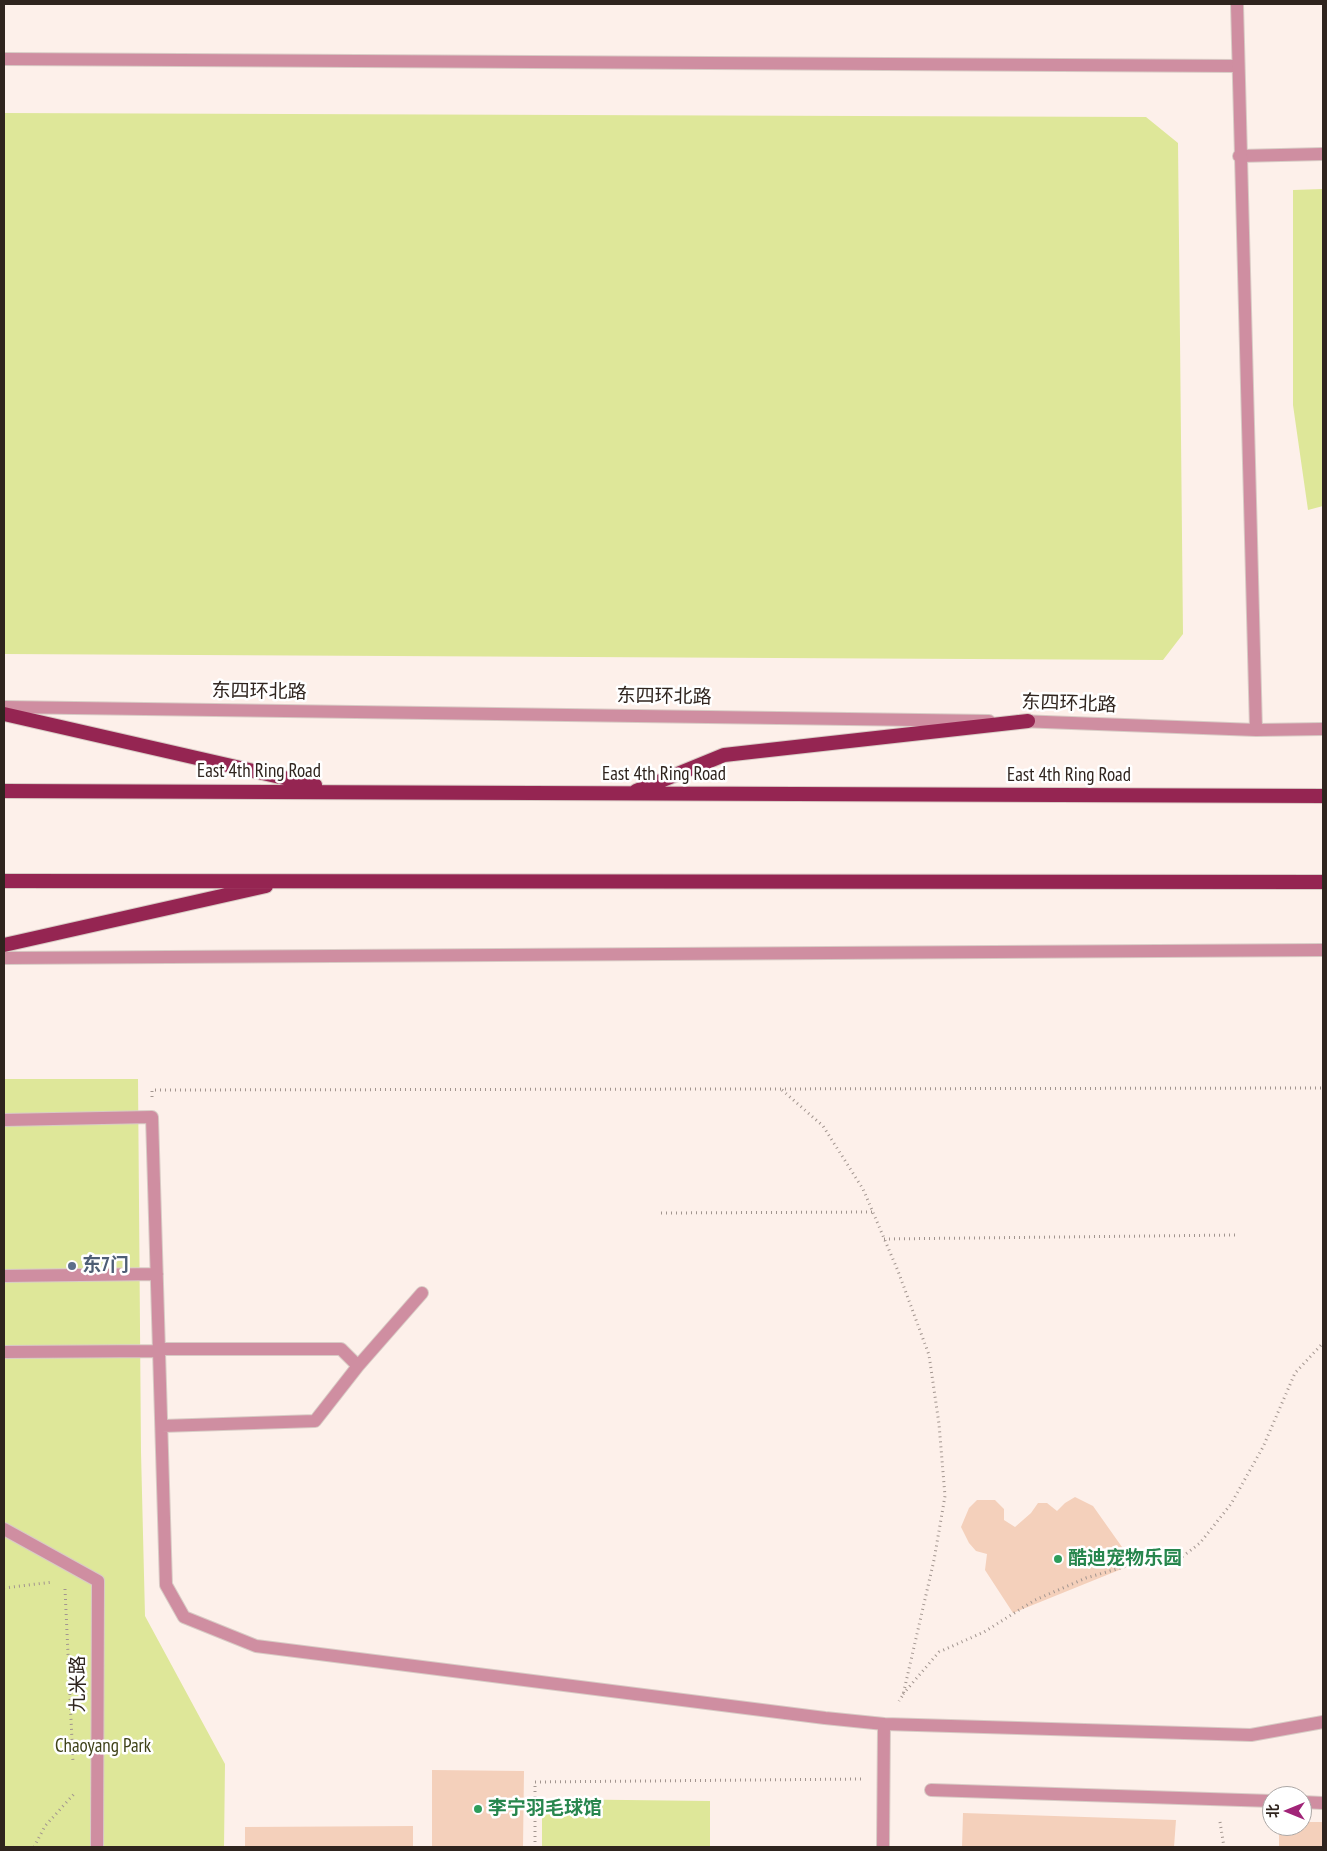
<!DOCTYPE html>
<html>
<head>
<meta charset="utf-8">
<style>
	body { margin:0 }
	#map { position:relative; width:1327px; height:1851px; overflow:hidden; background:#fdf0ea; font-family:"PT Sans Narrow","Noto Sans SC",sans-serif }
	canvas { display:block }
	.frame { position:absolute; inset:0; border:5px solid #2f241e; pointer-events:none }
	.north { position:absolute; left:1262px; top:1786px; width:50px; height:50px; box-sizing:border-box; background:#fff; border:1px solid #aca7a5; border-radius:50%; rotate:270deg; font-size:14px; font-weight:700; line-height:20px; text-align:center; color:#2f241e }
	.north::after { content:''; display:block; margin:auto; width:18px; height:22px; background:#a12478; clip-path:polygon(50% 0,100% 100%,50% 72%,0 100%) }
</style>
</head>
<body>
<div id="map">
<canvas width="1327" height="1851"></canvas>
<div class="frame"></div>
<div class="north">北</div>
</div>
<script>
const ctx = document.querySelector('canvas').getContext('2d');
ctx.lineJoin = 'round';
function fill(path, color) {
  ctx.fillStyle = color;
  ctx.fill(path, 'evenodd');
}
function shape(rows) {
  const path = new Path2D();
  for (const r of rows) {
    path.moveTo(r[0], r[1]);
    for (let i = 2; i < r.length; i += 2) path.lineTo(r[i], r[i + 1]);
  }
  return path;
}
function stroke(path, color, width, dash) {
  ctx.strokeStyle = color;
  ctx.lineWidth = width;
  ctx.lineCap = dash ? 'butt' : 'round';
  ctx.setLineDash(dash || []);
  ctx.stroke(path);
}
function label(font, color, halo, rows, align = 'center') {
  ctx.font = font + ' "PT Sans Narrow","Noto Sans SC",sans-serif';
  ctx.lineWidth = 5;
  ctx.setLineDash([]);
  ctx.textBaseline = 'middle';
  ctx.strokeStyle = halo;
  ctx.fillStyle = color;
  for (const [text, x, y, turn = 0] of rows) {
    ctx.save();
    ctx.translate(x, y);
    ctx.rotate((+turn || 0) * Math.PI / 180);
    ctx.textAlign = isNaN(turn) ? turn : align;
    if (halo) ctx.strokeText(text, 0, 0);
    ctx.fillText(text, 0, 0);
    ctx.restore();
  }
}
const green = shape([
	[4,113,1146,117,1178,143,1183,634,1163,660,4,654],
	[1323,189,1323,506,1308,510,1293,405,1293,190],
	[4,1079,138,1079,141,1452,145,1616,225,1764,224,1847,4,1847],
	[542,1799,710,1801,710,1847,542,1847]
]);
const building = shape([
	[1075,1497,1093,1506,1134,1564,1013,1613,985,1570,987,1554,976,1551,969,1543,961,1527,969,1508,977,1500,995,1500,1004,1509,1004,1520,1015,1527,1031,1513,1038,1503,1047,1503,1057,1511,1065,1503],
	[432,1770,524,1771,523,1847,432,1847],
	[963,1813,1176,1820,1174,1847,962,1847],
	[1302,1822,1323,1822,1323,1847,1279,1847,1279,1826,1302,1826],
	[413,1826,413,1847,245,1847,245,1827]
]);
const path = shape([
	[782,1090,823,1126,863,1189,898,1271,929,1355,939,1424,945,1496,934,1560,903,1695,899,1701],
	[152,1097,152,1090,1323,1088],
	[661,1213,874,1212],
	[884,1239,1235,1235],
	[4,1588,53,1582],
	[65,1589,73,1762],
	[903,1694,939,1652,984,1632,1035,1600,1086,1578,1134,1564,1178,1560,1200,1543,1231,1504,1263,1447,1295,1373,1323,1343],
	[1220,1822,1224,1847],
	[34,1847,45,1826,74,1794],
	[535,1847,535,1782,861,1779]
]);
const service = shape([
	[4,1120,152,1117,166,1585,184,1617,256,1646,825,1718,884,1724,883,1847],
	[4,1276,157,1274],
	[4,1352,158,1351,159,1349,341,1349,358,1366],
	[162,1426,315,1421,358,1366,422,1293],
	[4,1529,98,1581,97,1847],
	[884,1724,1251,1735,1323,1722],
	[931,1790,1272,1801],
	[1302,1802,1323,1803]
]);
const minor = shape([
	[4,59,1238,66],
	[1239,156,1323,154]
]);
const tertiary = shape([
	[1237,4,1256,730],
	[4,707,989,721],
	[1019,721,1256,730,1323,729],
	[4,958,1323,950]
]);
const trunk = shape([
	[4,714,315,785],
	[4,791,1323,796],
	[636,791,724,755,1028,721],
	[4,881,1323,882],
	[4,945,266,886]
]);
const markers = [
	[72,1266,5,"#5c6f8a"],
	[1058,1559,5,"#2e9e5b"],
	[478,1809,5,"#2e9e5b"]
];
const streetNames = [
	["东四环北路",259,692,1],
	["东四环北路",664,697,1],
	["东四环北路",1069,704,2],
	["East 4th Ring Road",259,772],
	["East 4th Ring Road",664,775],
	["East 4th Ring Road",1069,776],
	["九米路",79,1684,-90]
];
const serviceNames = [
	["东7门",82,1266]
];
const leisureNames = [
	["酷迪宠物乐园",1068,1559],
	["李宁羽毛球馆",488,1809]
];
const parkNames = [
	["Chaoyang Park",103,1747]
];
fill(green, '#dee799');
fill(building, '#f4d0bb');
stroke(service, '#d8cbc5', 14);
stroke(minor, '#d8cbc5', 14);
stroke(tertiary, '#d8cbc5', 14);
stroke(trunk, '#d8cbc5', 16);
stroke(path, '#a2958f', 3, [1, 4]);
stroke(service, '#cf8ea1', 12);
stroke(minor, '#cf8ea1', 12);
stroke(tertiary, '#cf8ea1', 12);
stroke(trunk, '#952552', 14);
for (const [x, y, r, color] of markers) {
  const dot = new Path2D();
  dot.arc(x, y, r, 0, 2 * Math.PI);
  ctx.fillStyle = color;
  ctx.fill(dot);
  stroke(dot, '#fff', 2);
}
label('19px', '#2f241e', '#fff', streetNames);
label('bold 19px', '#4e5e75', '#fff', serviceNames, 'left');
label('bold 19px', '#27864d', '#fff', leisureNames, 'left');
label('19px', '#3f4219', '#fff', parkNames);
</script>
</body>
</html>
